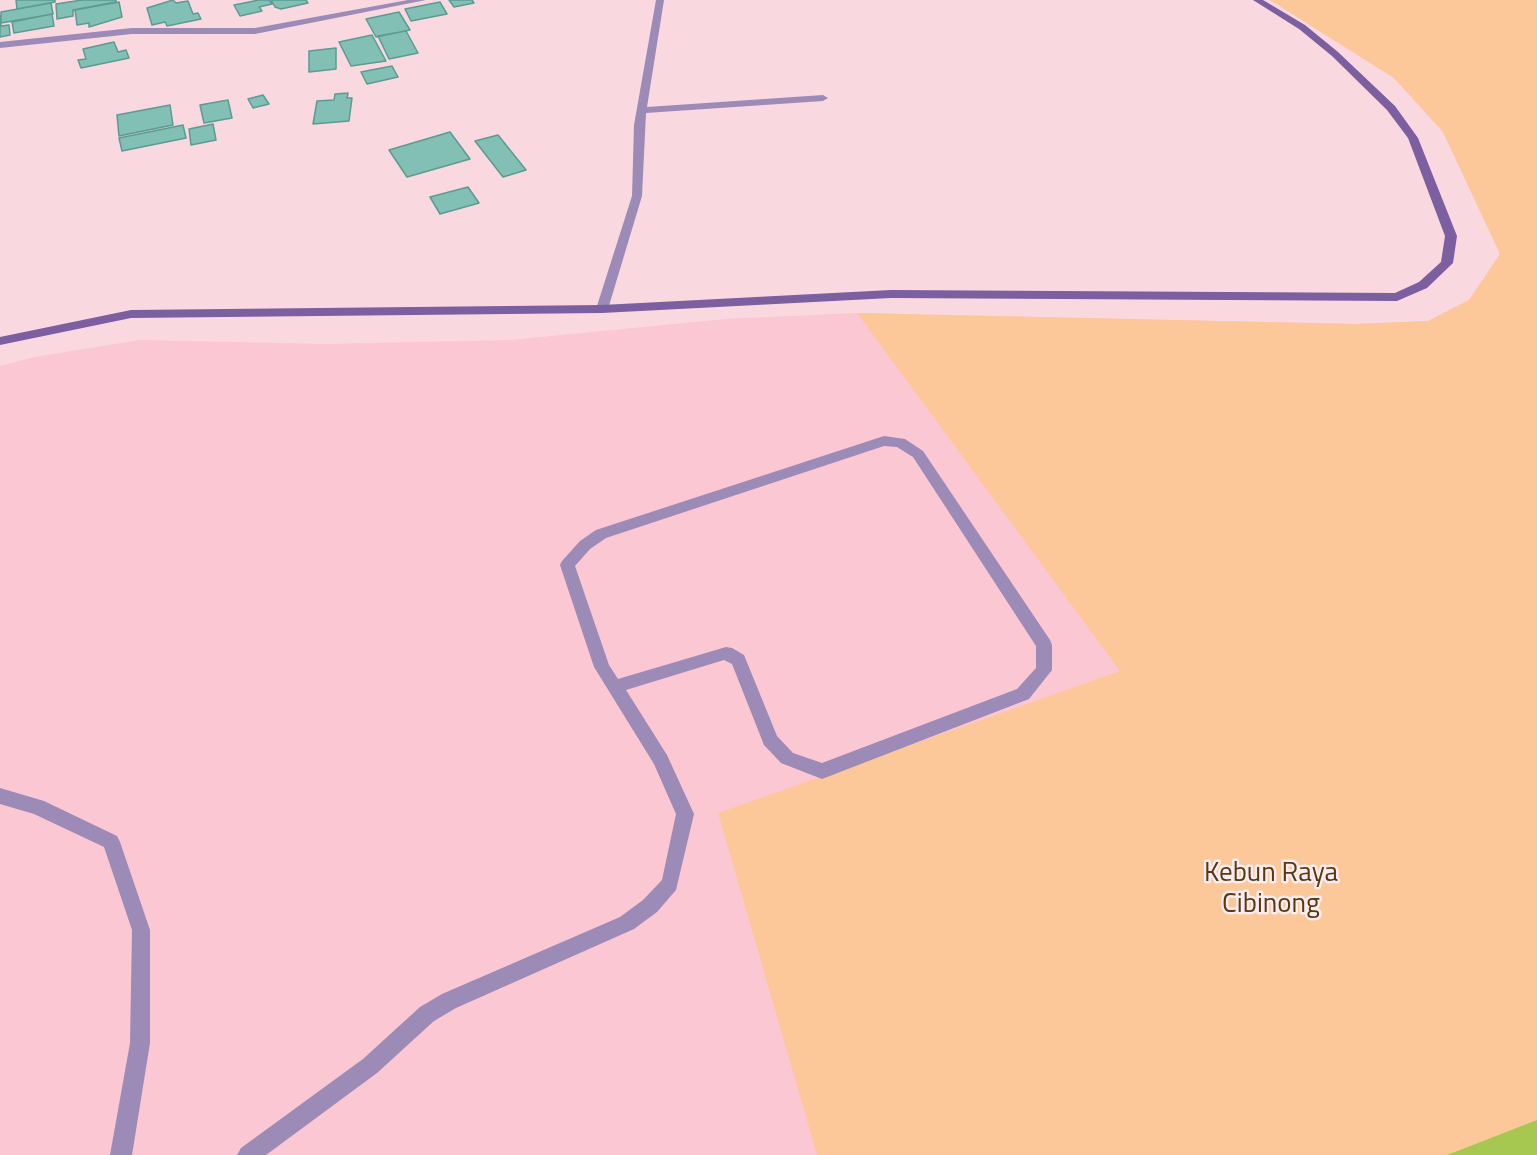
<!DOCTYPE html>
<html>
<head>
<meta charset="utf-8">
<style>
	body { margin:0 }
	canvas { display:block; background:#fad8df }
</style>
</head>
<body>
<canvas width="1537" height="1155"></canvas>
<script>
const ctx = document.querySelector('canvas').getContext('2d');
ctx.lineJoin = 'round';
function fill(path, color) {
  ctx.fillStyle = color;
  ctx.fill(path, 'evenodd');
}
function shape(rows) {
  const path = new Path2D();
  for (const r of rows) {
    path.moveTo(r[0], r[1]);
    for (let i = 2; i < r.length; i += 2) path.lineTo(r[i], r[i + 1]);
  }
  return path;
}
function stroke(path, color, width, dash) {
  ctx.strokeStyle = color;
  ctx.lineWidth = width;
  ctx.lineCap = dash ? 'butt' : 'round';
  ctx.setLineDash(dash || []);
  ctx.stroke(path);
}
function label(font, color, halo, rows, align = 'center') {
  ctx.font = font + ' "Titillium Web",sans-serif';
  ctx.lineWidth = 5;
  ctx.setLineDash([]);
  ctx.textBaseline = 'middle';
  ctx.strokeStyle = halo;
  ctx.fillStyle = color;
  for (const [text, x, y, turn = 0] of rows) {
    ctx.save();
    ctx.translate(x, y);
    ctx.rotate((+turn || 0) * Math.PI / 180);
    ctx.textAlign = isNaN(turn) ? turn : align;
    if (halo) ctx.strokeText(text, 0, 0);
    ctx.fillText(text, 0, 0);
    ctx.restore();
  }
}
const built = shape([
	[1270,0,1537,0,1537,1155,0,1155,0,366,34,357,140,340,324,344,510,340,725,319,857,313,1356,324,1428,321,1469,300,1500,254,1443,132,1394,78]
]);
const green = shape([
	[1270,0,1537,0,1537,1155,817,1155,718,813,1120,671,857,313,1356,324,1428,321,1469,300,1500,254,1443,132,1394,78]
]);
const water = shape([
	[1537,1120,1537,1155,1446,1155,1455,1152]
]);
const building = shape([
	[16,0,55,0,55,2,17,9,16,0],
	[82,0,116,0,116,2,73,10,73,16,57,19,56,4,82,0],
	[173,0,176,3,188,1,193,14,198,13,201,19,167,26,165,22,152,25,147,8,173,0],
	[259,0,269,0,272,4,259,7,262,11,240,16,234,5,259,0],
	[271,0,306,0,308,3,281,9,275,7,271,0],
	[449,0,472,0,474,3,454,7,449,0],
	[119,2,122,17,89,27,89,23,77,25,75,10,119,2],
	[440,2,447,14,411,21,405,9,440,2],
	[51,3,53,14,1,23,1,12,51,3],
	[399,12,410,30,376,37,366,19,399,12],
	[52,14,54,26,14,33,12,22,52,14],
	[0,16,1,26,9,25,10,35,0,37,0,16],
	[406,31,418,53,389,59,378,36,406,31],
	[372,35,386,61,351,66,339,42,372,35],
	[114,42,118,52,126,50,129,58,81,68,78,60,86,59,83,49,114,42],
	[336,48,336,69,309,72,309,51,336,48],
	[392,66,398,77,367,84,361,72,392,66],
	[348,93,347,98,352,98,349,121,313,124,317,101,334,100,335,94,348,93],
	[263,95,269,104,253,108,248,99,263,95],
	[228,100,232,118,204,123,200,105,228,100],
	[170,105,173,125,119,136,117,115,170,105],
	[213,124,216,140,191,145,189,129,213,124],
	[183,125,186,138,122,151,119,138,183,125],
	[450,132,470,159,407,177,389,150,450,132],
	[498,135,526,170,503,177,475,141,498,135],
	[468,187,479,203,440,214,430,197,468,187]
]);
const lane = shape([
	[884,436,905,439,923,451,1050,640,1052,645,1052,670,1029,699,822,779,781,763,764,745,732,664,724,660,626,690,667,755,694,814,676,890,657,912,634,929,456,1008,434,1021,377,1073,266,1155,237,1155,241,1148,363,1059,420,1007,442,994,620,917,643,900,662,880,676,814,654,764,594,667,560,565,562,561,580,541,596,530,884,436],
	[884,446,897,447,913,457,1036,646,1036,668,1017,689,822,763,793,753,777,736,744,655,732,648,726,647,618,679,609,665,575,566,590,549,606,538,884,446],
	[0,788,44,801,117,836,120,842,150,930,150,1043,132,1155,110,1155,130,1043,132,930,104,847,34,814,0,804,0,788]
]);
const street = shape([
	[408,0,426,0,255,34,132,34,0,48,0,42,132,28,255,28,408,0],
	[656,0,664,0,647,107,823,95,828,98,823,101,646,113,642,196,608,309,602,313,596,309,632,196,634,125,656,0]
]);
const secondary = shape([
	[1253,0,1263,0,1305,25,1338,52,1395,106,1418,138,1457,236,1453,263,1427,288,1397,301,891,298,602,313,131,318,0,345,0,337,131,310,602,305,891,290,1395,293,1419,282,1441,262,1445,236,1408,138,1387,110,1332,56,1299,29,1253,0]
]);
const nearParknames = [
	["Kebun Raya",1271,874],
	["Cibinong",1271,905]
];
fill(built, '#fbc7d3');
fill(green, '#fdc899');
fill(water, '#a6c750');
fill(building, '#82c0b6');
stroke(building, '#5c9b91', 1.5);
fill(lane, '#9c8ab7');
fill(street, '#9c8ab7');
fill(secondary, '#7b5fa0');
label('27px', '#5b3711', '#f8ecee', nearParknames);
</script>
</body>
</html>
